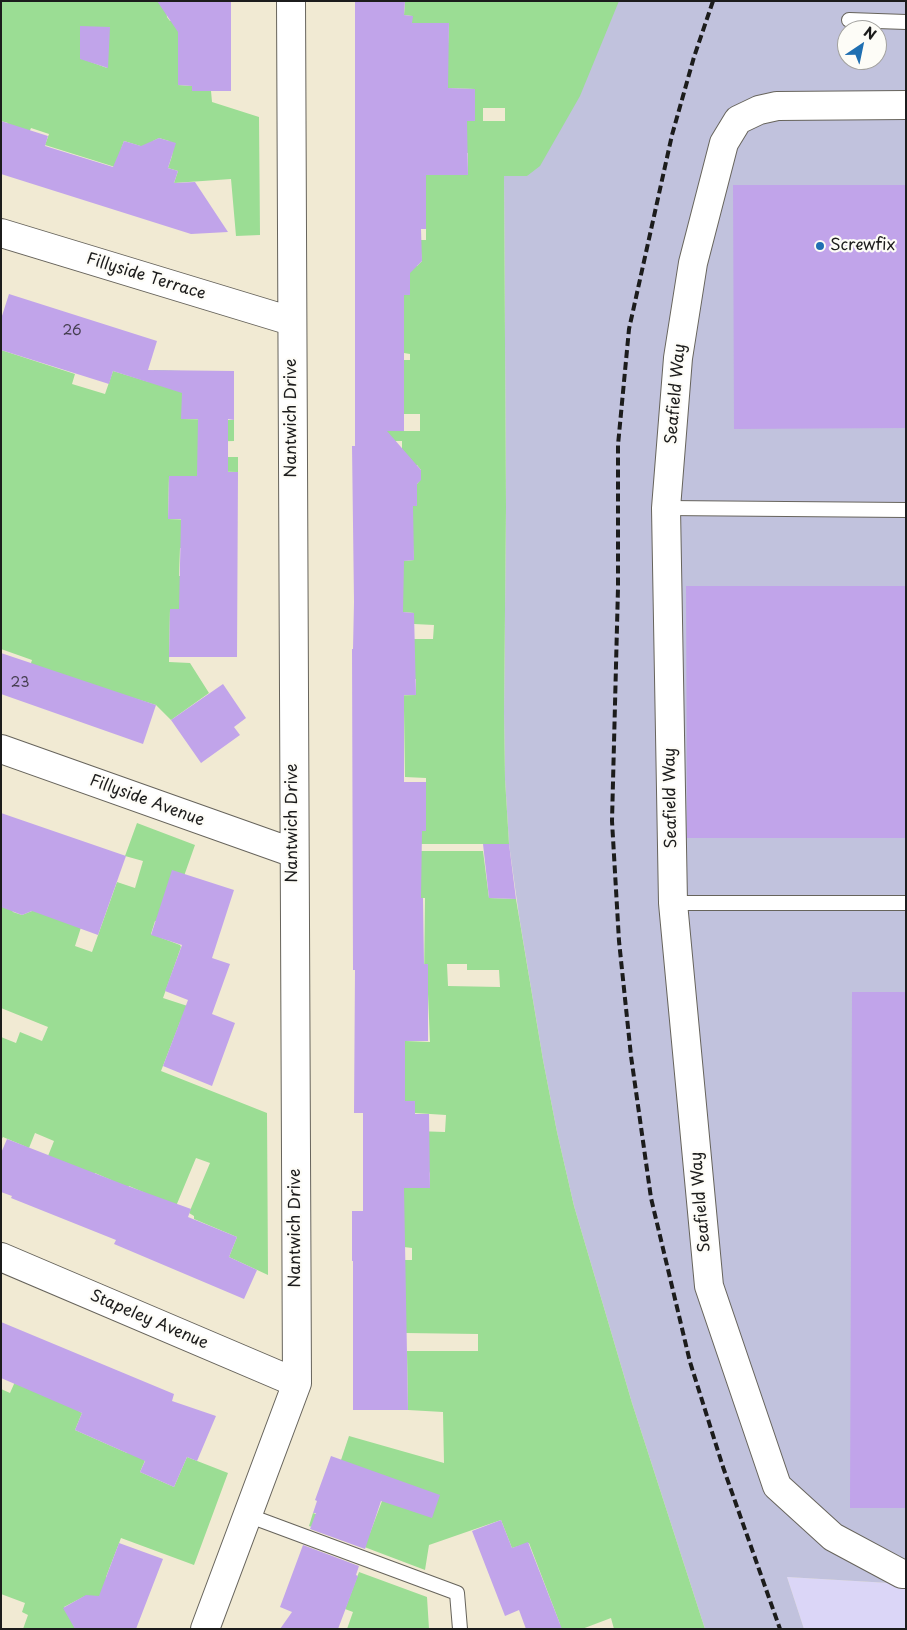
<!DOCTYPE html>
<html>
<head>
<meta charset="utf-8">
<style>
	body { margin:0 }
	#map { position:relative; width:907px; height:1630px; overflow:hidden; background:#f1ead3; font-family:"Playpen Sans",sans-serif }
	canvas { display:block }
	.frame { position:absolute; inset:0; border:2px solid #1c1c1c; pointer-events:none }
	.north { position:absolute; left:837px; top:20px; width:50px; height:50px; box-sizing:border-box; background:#fdfcf7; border:1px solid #a3a29f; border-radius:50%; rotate:34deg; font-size:14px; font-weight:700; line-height:20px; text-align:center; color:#1c1c1c }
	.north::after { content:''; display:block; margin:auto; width:18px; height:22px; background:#1f6fb2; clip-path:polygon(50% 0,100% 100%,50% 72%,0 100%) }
</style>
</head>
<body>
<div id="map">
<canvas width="907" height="1630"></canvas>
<div class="frame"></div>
<div class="north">N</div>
</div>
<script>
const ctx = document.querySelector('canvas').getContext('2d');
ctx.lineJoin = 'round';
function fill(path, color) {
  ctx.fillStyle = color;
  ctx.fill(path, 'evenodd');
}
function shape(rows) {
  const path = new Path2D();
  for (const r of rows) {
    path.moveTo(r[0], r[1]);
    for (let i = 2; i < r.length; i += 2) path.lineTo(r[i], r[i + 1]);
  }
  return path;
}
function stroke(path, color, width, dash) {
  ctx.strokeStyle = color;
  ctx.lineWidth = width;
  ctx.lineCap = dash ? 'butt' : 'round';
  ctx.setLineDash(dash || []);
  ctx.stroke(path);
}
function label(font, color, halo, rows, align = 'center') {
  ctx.font = font + ' "Playpen Sans",sans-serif';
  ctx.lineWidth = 4.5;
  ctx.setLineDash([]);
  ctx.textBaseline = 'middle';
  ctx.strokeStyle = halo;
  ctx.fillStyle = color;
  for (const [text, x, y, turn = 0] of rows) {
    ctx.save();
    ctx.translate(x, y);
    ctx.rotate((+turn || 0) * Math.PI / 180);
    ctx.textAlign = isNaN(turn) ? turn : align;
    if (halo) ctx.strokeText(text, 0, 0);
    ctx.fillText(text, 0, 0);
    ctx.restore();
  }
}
const built = shape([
	[787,1577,906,1584,906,1629,804,1629]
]);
const industrial = shape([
	[617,1,906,1,906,1584,787,1577,804,1629,705,1629,632,1403,574,1206,557,1132,543,1060,519,916,509,844,505,779,504,713,506,507,504,176,527,176],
	[847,30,877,30,877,60,847,60]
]);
const green = shape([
	[1,1,176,1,166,7,167,17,170,21,191,21,192,59,178,60,178,85,192,86,192,91,211,91,212,102,259,117,260,235,236,236,231,179,174,183,178,171,168,168,172,156,173,147,169,141,159,138,153,141,150,149,124,141,115,167,45,145,49,134,31,128,26,140,5,133,8,123,1,121],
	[80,26,107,68,80,58],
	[405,1,619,1,580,96,540,166,527,176,504,176,506,507,504,713,505,779,509,844,382,844,382,831,426,830,426,778,405,777,404,710,378,696,416,695,416,679,405,679,404,639,433,639,434,625,414,624,414,613,403,612,402,561,414,560,413,548,402,506,417,506,417,484,421,479,421,470,417,465,402,465,402,441,385,441,385,429,401,431,420,431,420,414,404,414,404,379,377,360,410,360,410,354,404,353,404,308,376,308,376,295,410,295,410,289,405,289,405,266,417,266,422,261,421,253,405,240,426,240,426,175,468,175,468,153,431,153,475,108,475,89,446,88,449,24,412,24,412,16,404,15],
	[483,108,505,108,505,121,483,121],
	[1,350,75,374,72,384,105,394,113,371,149,382,154,370,182,371,182,419,234,420,234,441,198,442,228,457,238,457,238,472,198,471,197,476,169,476,168,519,197,520,196,548,180,548,179,576,196,576,185,609,170,610,169,662,190,663,209,693,171,720,156,705,30,666,32,660,1,649],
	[137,823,195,845,167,924,155,921,151,934,180,945,181,947,163,998,212,1014,180,1022,161,1071,267,1113,268,1275,229,1257,237,1237,194,1219,194,1216,189,1213,210,1163,196,1158,174,1211,143,1192,129,1186,111,1228,111,1180,95,1173,90,1184,48,1156,54,1141,35,1133,29,1148,3,1137,1,1140,1,1037,16,1043,20,1032,42,1041,48,1027,1,1008,1,855,7,902,13,912,22,915,32,911,86,912,75,946,92,952,117,882,135,888,143,861,125,856],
	[404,851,483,851,489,898,516,899,543,1060,557,1132,574,1206,632,1403,705,1629,614,1629,611,1618,582,1629,549,1629,560,1624,529,1543,512,1548,501,1520,429,1545,425,1570,309,1526,313,1513,370,1533,382,1501,341,1460,349,1436,444,1463,443,1412,408,1410,407,1351,478,1351,478,1334,406,1333,404,1260,412,1260,412,1248,404,1247,388,1188,430,1188,430,1174,415,1131,445,1132,446,1115,415,1113,415,1101,405,1101,405,1041,430,1042,428,994,424,986,425,898,421,898,421,874,405,873],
	[447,964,467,964,467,970,499,970,500,987,448,986],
	[18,1375,82,1413,75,1430,127,1453,153,1442,140,1472,174,1487,187,1457,228,1473,194,1565,121,1538,106,1577,121,1598,85,1596,64,1607,76,1629,23,1629,28,1615,22,1612,25,1603,1,1594,1,1389,10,1393],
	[359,1572,427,1597,429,1629,347,1629,353,1612,345,1609]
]);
const building = shape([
	[157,1,231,1,231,91,192,91,192,86,178,85,178,32],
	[355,1,405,1,404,15,413,16,412,23,449,23,448,88,475,89,475,121,467,121,468,175,426,175,426,229,421,229,422,261,410,273,410,295,404,295,404,431,387,431,421,470,421,480,417,484,417,506,413,506,414,560,404,561,403,612,414,613,416,695,404,695,404,782,426,782,426,831,422,831,421,898,423,898,424,964,428,964,428,1041,405,1041,405,1101,415,1101,415,1114,429,1114,430,1188,404,1188,408,1410,353,1410,353,1261,352,1261,352,1211,363,1211,363,1113,354,1113,355,970,353,970,352,649,353,649,354,602,352,446,355,446],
	[80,26,110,27,108,68,80,59],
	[1,121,48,136,45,146,113,167,124,141,141,146,159,138,176,143,168,168,178,171,174,183,195,182,228,232,191,234,1,174],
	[733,185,906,185,906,428,734,429],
	[9,294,157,341,148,370,234,371,234,420,228,419,228,472,238,472,237,657,169,657,170,609,179,609,181,519,168,519,169,476,197,476,198,419,181,419,182,393,113,371,109,384,1,350,1,319],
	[686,586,906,586,906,838,687,838],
	[1,653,156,705,143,744,1,694],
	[223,684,246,718,234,727,240,735,201,763,171,720],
	[1,813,126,856,98,935,32,911,22,915,1,907],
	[483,844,509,844,516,899,489,898],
	[172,870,234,890,212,958,230,964,212,1014,235,1023,212,1086,163,1066,188,1000,165,991,182,945,151,935],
	[852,992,906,992,906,1508,850,1508],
	[7,1139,125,1185,191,1209,188,1217,237,1237,229,1257,257,1270,244,1299,114,1244,116,1240,11,1198,12,1196,1,1192,1,1153],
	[1,1322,174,1394,172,1401,216,1416,197,1461,187,1457,174,1487,140,1472,145,1461,75,1430,82,1413,1,1378],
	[331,1456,440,1495,432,1518,381,1501,365,1549,310,1529,316,1513,313,1513,317,1501,315,1500],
	[501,1520,512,1548,528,1542,562,1629,526,1629,519,1610,505,1616,472,1531],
	[119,1543,163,1559,136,1629,75,1629,63,1608,86,1595,99,1596],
	[303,1545,359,1566,356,1575,358,1576,338,1629,280,1629,292,1612,280,1607]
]);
const lane = shape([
	[849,20,906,22],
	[666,508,906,510],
	[673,903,906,903],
	[247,1515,457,1593,460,1629]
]);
const street = shape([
	[906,105,777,106,759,110,738,120,724,143,693,263,678,358,666,508,673,903,709,1286,777,1486,833,1537,902,1574,906,1574],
	[1,233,291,321],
	[1,749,294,853],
	[1,1257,297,1383],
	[205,1629,297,1383,291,1]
]);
const rail = shape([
	[713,1,694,57,672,135,629,329,618,445,618,588,612,821,619,941,631,1056,651,1198,690,1362,723,1467,780,1629]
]);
const markers = [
	[820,246,5,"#1f6fb2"]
];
const numberNames = [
	["26",72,331],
	["23",20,683]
];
const poiNames = [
	["Screwfix",830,246]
];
const streetNames = [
	["Fillyside Terrace",146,277,17],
	["Seafield Way",676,394,-85],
	["Nantwich Drive",292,418,-90],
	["Seafield Way",671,798,-91],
	["Fillyside Avenue",147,801,20],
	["Nantwich Drive",293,823,-90],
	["Seafield Way",701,1202,-95],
	["Nantwich Drive",296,1228,-90],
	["Stapeley Avenue",149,1320,23]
];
fill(built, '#dbd6f7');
fill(industrial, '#c1c2dd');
fill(green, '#9bdd94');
fill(building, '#c1a4ea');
stroke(lane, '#67645c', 16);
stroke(street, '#67645c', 30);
stroke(lane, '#fff', 14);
stroke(street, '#fff', 28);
stroke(rail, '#1c1c1c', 4, [8, 4]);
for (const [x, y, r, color] of markers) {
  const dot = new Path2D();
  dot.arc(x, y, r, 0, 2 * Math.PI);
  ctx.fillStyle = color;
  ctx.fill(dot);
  stroke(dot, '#fdfcf7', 2);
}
label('14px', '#453e50', null, numberNames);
label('16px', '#1c1c1c', '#fdfcf7', poiNames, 'left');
label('16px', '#1c1c1c', '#fdfcf7', streetNames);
</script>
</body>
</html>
